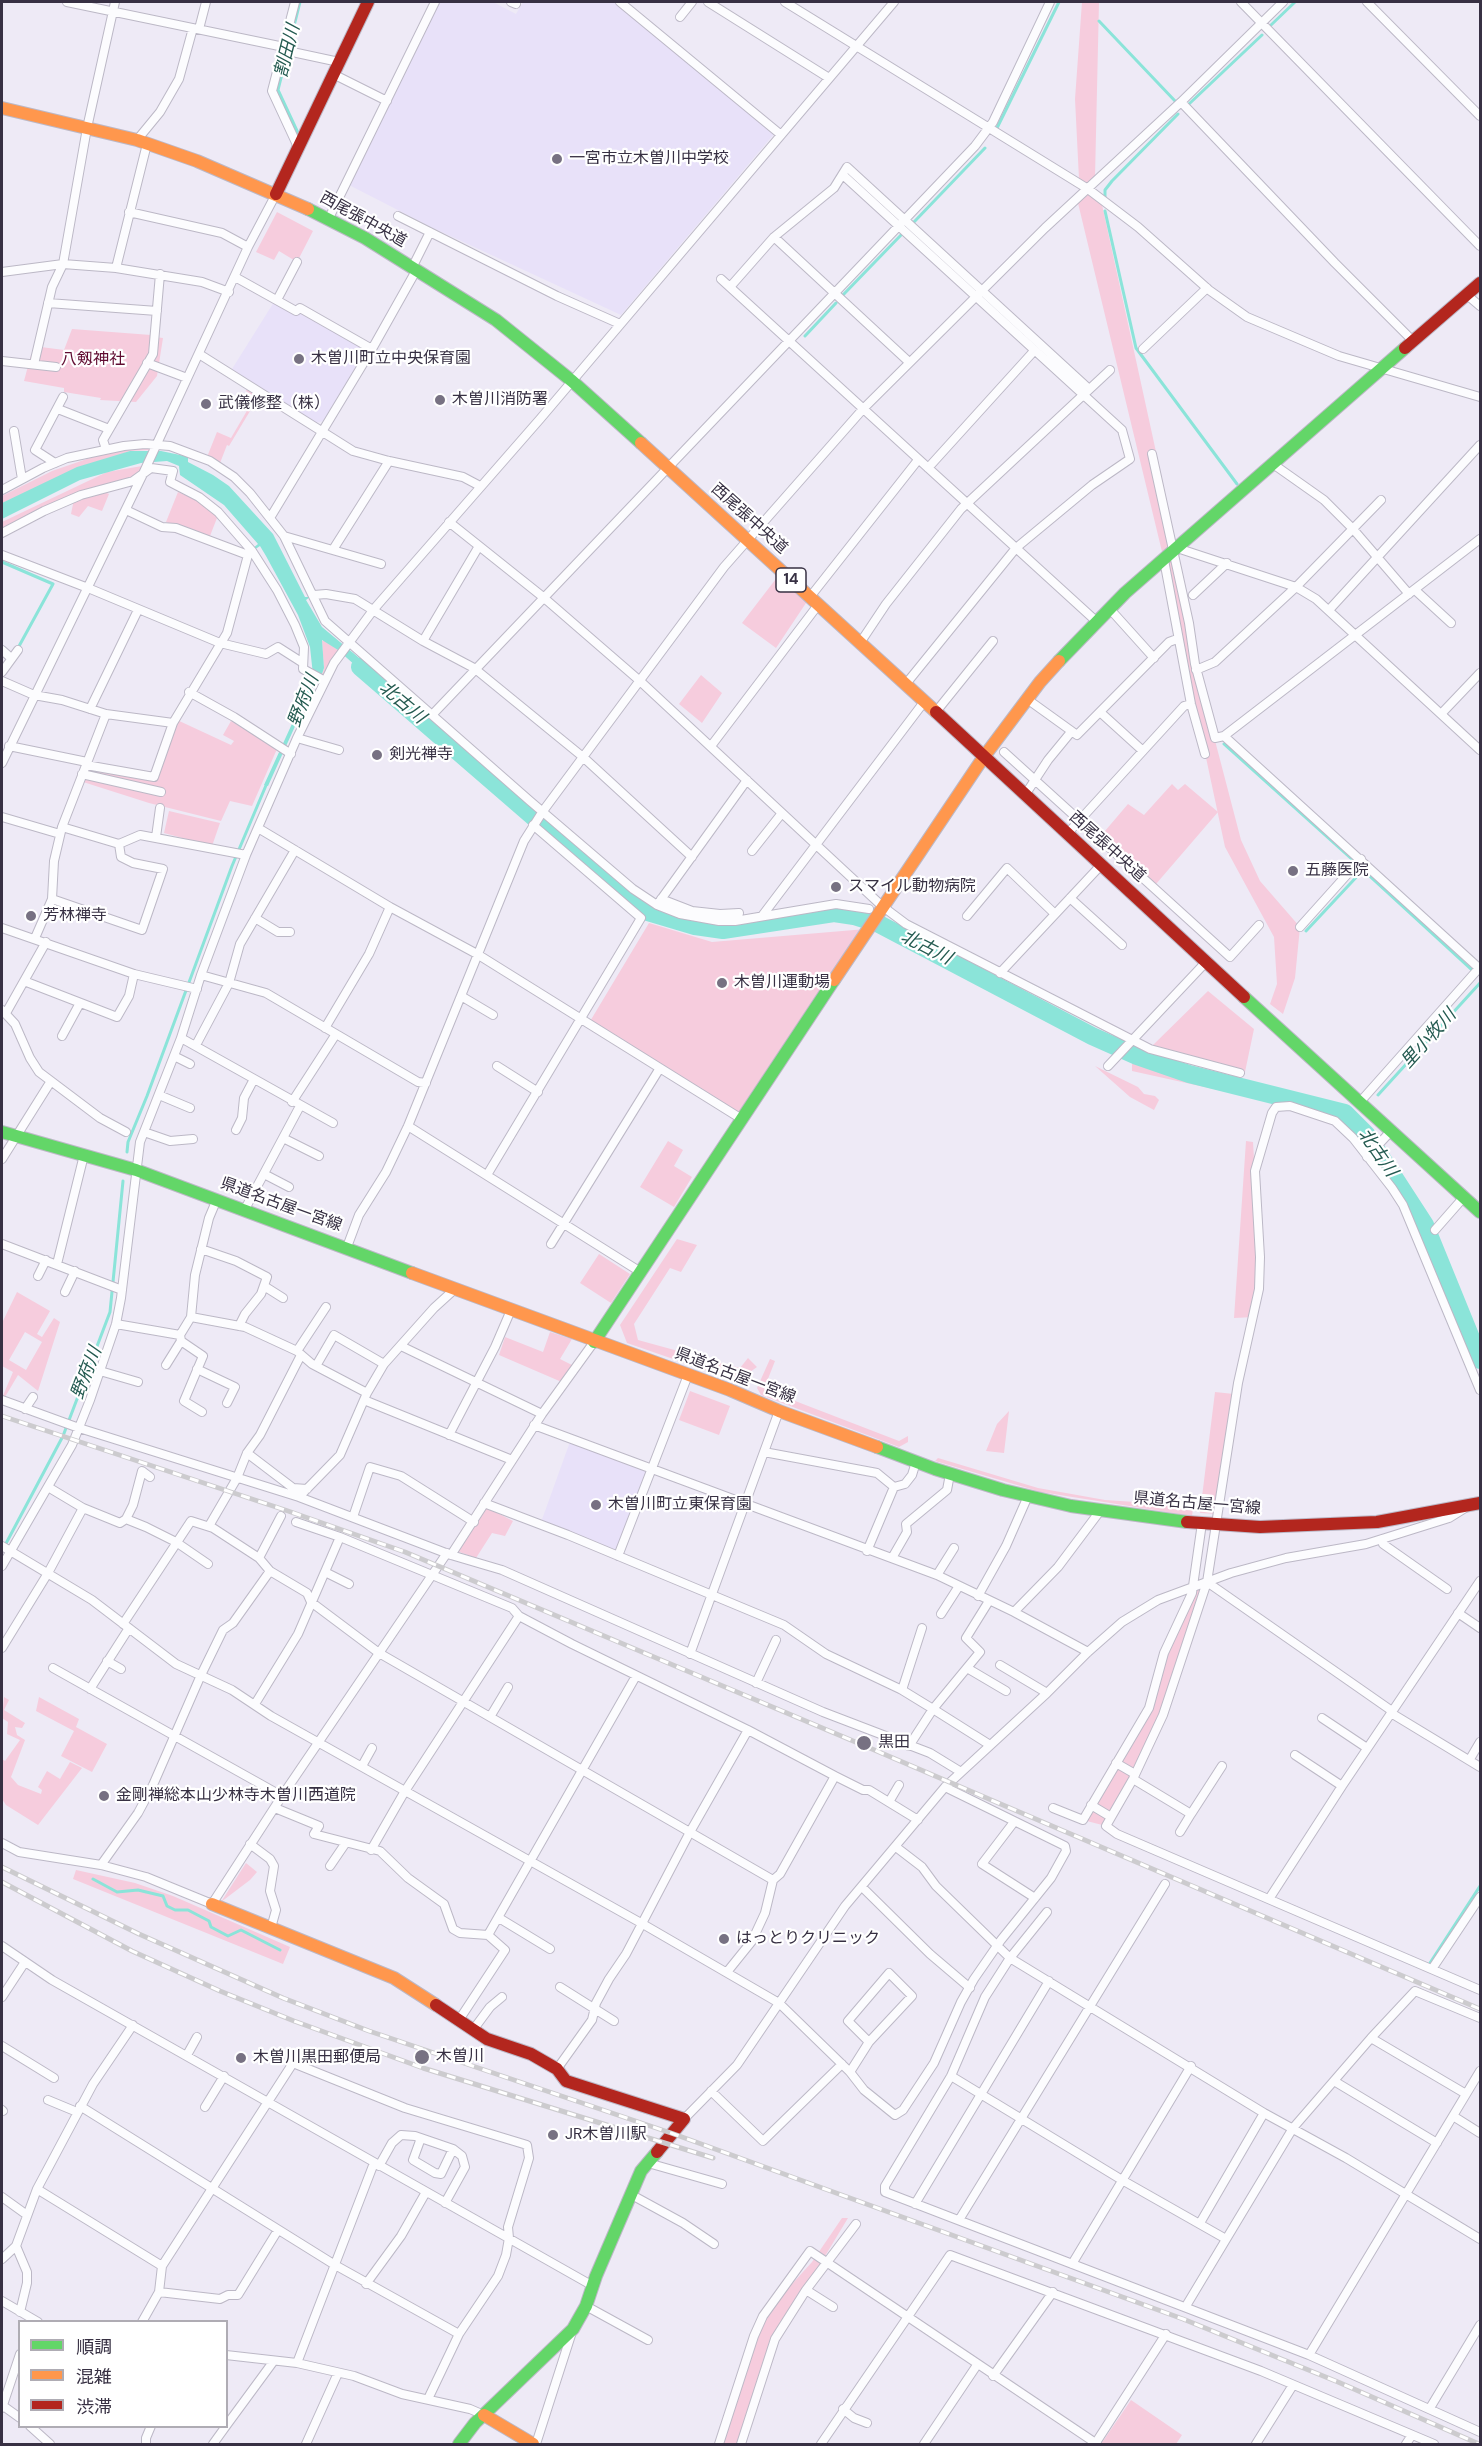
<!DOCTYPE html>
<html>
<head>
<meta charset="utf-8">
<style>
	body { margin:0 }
	#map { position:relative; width:1482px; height:2446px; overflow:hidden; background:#eeeaf6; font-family:"DM Sans","Noto Sans JP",sans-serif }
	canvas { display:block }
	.frame { position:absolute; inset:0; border:3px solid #373043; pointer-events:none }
	.legend { position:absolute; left:18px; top:2320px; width:210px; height:108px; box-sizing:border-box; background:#fff; border:2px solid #afacb4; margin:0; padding:8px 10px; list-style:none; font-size:18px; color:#373043 }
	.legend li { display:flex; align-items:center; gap:12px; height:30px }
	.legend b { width:30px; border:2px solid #afacb4 }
</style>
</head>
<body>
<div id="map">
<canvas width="1482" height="2446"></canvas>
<div class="frame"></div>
<ul class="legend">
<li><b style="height:8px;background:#63d668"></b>順調</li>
<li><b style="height:8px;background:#ff974d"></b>混雑</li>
<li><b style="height:8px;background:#b3261e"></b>渋滞</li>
</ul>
</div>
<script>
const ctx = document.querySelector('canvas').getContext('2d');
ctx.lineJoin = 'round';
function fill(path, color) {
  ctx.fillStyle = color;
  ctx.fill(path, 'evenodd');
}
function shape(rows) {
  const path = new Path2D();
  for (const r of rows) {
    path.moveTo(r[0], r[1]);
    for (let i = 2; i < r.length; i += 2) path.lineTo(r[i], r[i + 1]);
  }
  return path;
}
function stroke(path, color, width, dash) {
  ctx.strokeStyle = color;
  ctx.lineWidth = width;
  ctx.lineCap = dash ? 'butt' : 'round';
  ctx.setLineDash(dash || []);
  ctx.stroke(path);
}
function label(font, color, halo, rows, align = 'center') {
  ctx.font = font + ' "DM Sans","Noto Sans JP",sans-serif';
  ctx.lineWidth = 4.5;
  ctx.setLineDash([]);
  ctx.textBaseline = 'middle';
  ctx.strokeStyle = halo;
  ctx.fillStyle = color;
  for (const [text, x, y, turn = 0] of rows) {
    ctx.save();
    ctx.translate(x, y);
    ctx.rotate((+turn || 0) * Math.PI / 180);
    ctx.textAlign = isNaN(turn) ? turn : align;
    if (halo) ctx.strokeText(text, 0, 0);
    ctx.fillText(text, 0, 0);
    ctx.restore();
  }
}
const built = shape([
	[439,2,493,2,516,14,523,2,615,2,774,134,621,315,431,227,349,185],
	[274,302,297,315,303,312,367,349,323,421,316,423,232,369],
	[571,1439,651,1469,618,1556,540,1525]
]);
const green = shape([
	[1082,2,1099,2,1095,177,1088,183,1079,179,1075,99],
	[1088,189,1101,200,1177,548,1173,552,1195,664,1241,840,1260,881,1300,927,1295,978,1283,1014,1270,1004,1277,984,1274,937,1225,847,1164,560,1077,199],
	[277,212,313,231,297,262,279,251,274,260,256,252],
	[72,329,151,335,149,352,135,378,153,354,155,337,163,338,157,376,136,402,100,400,101,398,64,392,64,388,24,381,31,355,38,358,41,347,64,350],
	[247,389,259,396,229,446,227,445,220,463,207,457,217,432,231,438,255,397,246,391],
	[152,447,151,450,130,451,2,503,2,496,52,471,110,451],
	[142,466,140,477,101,490,109,494,102,511,88,506,79,517,71,514,74,499,2,532,2,522,107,472],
	[178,492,197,500,215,513,217,518,208,541,166,522],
	[782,571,810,597,776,648,742,623],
	[324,640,338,650,325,676,322,674,324,668,322,641],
	[701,675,722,693,702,723,679,704],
	[175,719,231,745,234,741,223,735,231,721,277,749,252,806,230,801,221,821,149,803,80,781,86,765,154,777],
	[1172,784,1178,790,1185,784,1218,812,1156,884,1099,838,1128,804,1144,815],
	[169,811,220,823,212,846,164,833],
	[649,923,712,942,866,929,740,1118,589,1023],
	[1208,991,1254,1029,1245,1072,1152,1046],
	[1132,1062,1227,1088,1227,1092,1132,1071],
	[1095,1066,1138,1087,1144,1094,1155,1096,1159,1100,1154,1110,1130,1097],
	[668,1141,683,1150,674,1166,692,1177,674,1207,640,1187],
	[1246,1141,1253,1142,1260,1257,1254,1317,1234,1318],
	[677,1239,697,1245,681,1272,670,1268,634,1324,638,1340,740,1368,748,1358,757,1367,750,1372,734,1380,627,1343,620,1325],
	[599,1254,630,1274,611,1303,580,1283],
	[17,1292,50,1311,37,1334,42,1337,54,1318,60,1322,38,1391,18,1375,5,1397,2,1398,13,1372,2,1366,2,1323],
	[25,1332,42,1342,26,1370,9,1360],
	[550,1332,572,1339,560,1359,576,1367,564,1383,499,1355,505,1337,543,1352],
	[770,1359,775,1361,764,1389,899,1441,908,1436,908,1442,899,1447,761,1395,757,1388],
	[690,1391,730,1406,719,1435,679,1420],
	[1215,1392,1234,1394,1218,1514,1200,1513],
	[1009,1411,1004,1453,986,1451,997,1424],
	[938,1458,1038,1488,1105,1500,1166,1504,1193,1509,1192,1516,1041,1492,935,1461],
	[482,1505,513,1521,505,1536,492,1533,476,1558,454,1550],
	[1207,1582,1163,1715,1106,1826,1083,1820,1149,1708,1164,1653,1192,1593],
	[4,1697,9,1700,4,1710,25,1723,22,1728,15,1727,17,1735,25,1740,11,1777,18,1785,41,1794,42,1790,38,1787,47,1771,60,1779,70,1762,82,1768,38,1825,6,1805,2,1799,2,1759,5,1761,20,1740,7,1734,8,1722,2,1718],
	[39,1697,79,1719,76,1727,107,1744,92,1772,61,1756,74,1731,36,1711],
	[246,1863,257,1872,250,1880,221,1902],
	[76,1870,135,1883,173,1896,290,1947,283,1964,73,1879],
	[842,2218,848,2218,775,2339,741,2444,719,2444,763,2316,812,2262],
	[1131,2400,1182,2435,1176,2444,1101,2444]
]);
const water = shape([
	[130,451,161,451,185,456,188,457,188,462,213,475,229,486,273,534,305,597,310,597,306,600,322,627,382,677,376,684,338,650,322,640,324,668,322,674,311,691,268,786,264,785,312,680,313,675,310,647,298,615,266,556,260,546,254,550,253,548,258,544,224,505,180,475,179,466,167,461,141,463,80,480,2,519,2,503,77,467]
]);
const stream = shape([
	[1099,21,1176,102],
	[1271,25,1295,2],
	[1189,104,1262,35],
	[996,130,1059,2],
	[298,133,278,90,300,2],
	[1105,197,1105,190,1112,181,1178,114],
	[1105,211,1136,348,1237,484],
	[914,222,985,148],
	[842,296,902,234],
	[805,336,836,303],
	[2,562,53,584,18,648],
	[1224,744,1355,862],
	[1306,931,1363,870,1473,971],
	[1378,1095,1480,983],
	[127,1152,128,1142,147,1096,232,866,267,783],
	[2,1551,63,1436,110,1312,123,1181],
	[93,1879,117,1892,138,1890,163,1896,167,1906,175,1910,188,1910,209,1921,211,1927,228,1936,241,1930,280,1950],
	[1430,1963,1480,1886]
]);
const river = shape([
	[360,667,627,898,648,912,695,926,723,930,834,913,854,916,879,924,1092,1036,1137,1056,1189,1074,1345,1113,1366,1134,1425,1225,1480,1360]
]);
const street = shape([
	[67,2,284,47],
	[295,2,272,91,298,147],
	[511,2,516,4],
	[620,2,780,134],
	[708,2,829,78],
	[785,2,1088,189,1138,227,1209,290,1247,317,1339,356,1480,397],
	[1241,2,1480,246],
	[1367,2,1480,116],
	[680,17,692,2],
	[199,29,206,2],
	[283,50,339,62],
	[333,74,387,101],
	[1181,102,1335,263,1414,342],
	[137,140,160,112,179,79,193,28],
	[843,175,1122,430,1130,459,1092,485,1016,548,905,685],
	[129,212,222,233,248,247],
	[398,216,557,296,620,324],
	[329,218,435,2],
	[774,237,909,362],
	[413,266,430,232],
	[116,268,147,144],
	[2,272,63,264,116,268,202,282,229,292],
	[235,277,296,311,300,308,372,349],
	[721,279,1096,621],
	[730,287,774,237,834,188,847,167,1089,389],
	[1467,295,1480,306],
	[277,300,297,262],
	[48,303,157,311],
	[1143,349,1207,288],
	[199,354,353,451,389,461,463,477,480,486],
	[2,361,56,367],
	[147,363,187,378],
	[34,364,52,287,63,264,87,128,115,2],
	[58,409,109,429],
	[14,431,22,479],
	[106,449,103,440,153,354,160,274],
	[1152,454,1189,623,1195,664,1215,738,1224,736,1480,539],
	[55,463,35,450,63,397],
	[1273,464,1324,500,1353,529,1409,594],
	[928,468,1034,351],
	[2,490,43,468,67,458,124,446,145,444,170,446,210,461,234,477,250,493,284,536,325,621,530,801,633,889,657,905,747,780],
	[126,510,162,527,176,528,248,555],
	[270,518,372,349,417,269],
	[449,522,543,597,640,681,882,906,906,924,1150,1049,1240,1073],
	[2,533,44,511,81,495,133,481,151,468,173,471,170,482,199,497,218,512,252,551,277,590,295,625,304,647,303,669,325,681],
	[284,536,381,564],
	[334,548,389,461],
	[1177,548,1296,587,1316,599,1480,750],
	[2,555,88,588,220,643,266,654,278,647,303,663],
	[1164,560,1191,704,1205,754],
	[1415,590,1451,623],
	[314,595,326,594,355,599,423,641,474,668,583,757,692,857],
	[1193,595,1227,563],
	[810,597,918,460],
	[1109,608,1154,658],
	[1329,610,1480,445],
	[423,641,479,546],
	[860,643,886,604,961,509,1110,370],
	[2,650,11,658],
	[1196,670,1215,662,1296,587,1381,500],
	[2,672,18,650],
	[2,681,34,695,62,700,106,714,173,723,227,633,248,555,252,551],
	[189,692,234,717,291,754],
	[1027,699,1077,735,1169,642,1177,639],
	[90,709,138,610],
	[1100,712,1143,751],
	[935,713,993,641],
	[1441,714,1480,673],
	[432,715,975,146,993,122,1050,2],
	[1224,736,1480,969],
	[297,738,339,750],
	[9,746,87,762],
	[711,746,818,605],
	[1004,752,1230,957,1259,925],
	[2,763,142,476,248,247,276,194],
	[86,765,154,777,173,723],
	[82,774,161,792],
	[1025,795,1048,760,1071,732],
	[2,817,60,834],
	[62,827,119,844,140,835,246,855],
	[258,828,390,907,477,954,740,1118],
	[1068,833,1184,706,1191,704],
	[156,837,160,808],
	[752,851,782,813],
	[1070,898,1122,945],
	[52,899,142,930,163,869,133,863,121,857,119,844],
	[661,899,692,911,720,914,739,913],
	[657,905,680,914,719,921,735,921,836,904,869,909],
	[762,916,924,702],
	[967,916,1007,868,1055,914],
	[255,918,278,932,290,932],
	[1300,927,1361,859],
	[2,928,134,974,197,989],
	[35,938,52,899,54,861,62,827,106,714],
	[1000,973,1102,864],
	[201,975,266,993,418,1082,426,1083],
	[24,981,117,1017,129,996,134,974],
	[461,996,493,1015],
	[2,1010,15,1024,30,1058,39,1072,100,1118,126,1132],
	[6,1013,46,942],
	[325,1028,369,954,390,907],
	[62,1036,80,1003],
	[181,1038,333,1123],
	[196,1045,229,983,240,944,295,850],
	[174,1056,190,1064],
	[497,1066,538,1092],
	[1108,1066,1206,962],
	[159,1095,190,1108],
	[292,1102,336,1034],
	[1360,1102,1480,967],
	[408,1126,639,1271],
	[236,1130,242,1118,244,1098,254,1079],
	[144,1132,170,1141,193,1139],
	[283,1138,319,1156],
	[1367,1157,1391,1131],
	[2,1159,51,1081],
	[264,1174,289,1187],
	[487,1175,641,918,533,825],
	[245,1209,300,1106],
	[1435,1230,1464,1197],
	[2,1244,122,1290],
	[551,1244,660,1068],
	[347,1247,359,1215,386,1172,408,1126,524,841,543,811,724,567,863,409,1045,228,1181,102,1283,2],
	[201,1249,236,1261,267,1277,261,1294,245,1314,239,1326],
	[57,1264,84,1155],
	[38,1276,46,1260],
	[264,1286,283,1298],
	[65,1292,75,1271],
	[191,1317,245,1327,297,1351,312,1364,367,1393],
	[116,1324,180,1335,191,1317,195,1275,209,1218,217,1199],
	[180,1335,181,1341,203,1356,184,1401,202,1412],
	[401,1346,542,1414],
	[297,1351,326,1307],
	[166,1365,181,1341],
	[316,1366,334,1335,384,1364],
	[197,1369,235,1387,227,1403],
	[100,1371,138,1382],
	[1480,1390,1403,1205,1392,1188,1353,1138,1335,1121,1290,1106,1276,1107,1272,1113,1255,1171,1260,1257,1259,1289,1238,1383,1207,1582,1163,1715,1133,1779,1106,1826,1117,1834,1480,1990],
	[2,1400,79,1428,299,1497,451,1555,502,1570,823,1712,930,1753,961,1772],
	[364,1400,512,1460],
	[25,1409,33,1397],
	[534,1425,937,1575,1014,1612,1088,1652],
	[449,1435,495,1347,511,1310],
	[764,1452,877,1473,894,1487],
	[247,1453,293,1488,307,1489],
	[48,1487,83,1508,120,1523,126,1519,146,1527,176,1542,208,1564],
	[299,1497,340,1455,367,1393,384,1364,434,1308,456,1288],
	[484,1503,568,1535,784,1625,826,1654,902,1690,933,1709,980,1652,966,1638,989,1601],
	[353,1517,370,1467,401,1476,474,1522],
	[126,1519,133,1505,142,1471,150,1477],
	[296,1522,340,1537,512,1608,519,1616,572,1644,748,1730,835,1776,863,1790,869,1790,918,1820],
	[209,1526,237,1478,247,1453,260,1435,301,1355],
	[1382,1539,1383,1544,1447,1589],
	[2,1546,92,1600,176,1664,232,1690,271,1716,641,1923,779,2003,850,2072,864,2090,895,2115,903,2110,934,2063,961,2002,974,1979,1001,1940,1051,1878,1066,1851,1065,1846,945,1787],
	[867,1551,894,1487,905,1484,912,1475,916,1462],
	[451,1555,542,1414,594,1342],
	[618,1556,688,1375],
	[259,1558,281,1516],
	[892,1558,907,1532,906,1524,947,1490,950,1474],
	[2,1566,72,1445,90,1400,116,1324,121,1298,140,1142,181,1038,201,975,246,855,297,738,334,663,374,609,540,419,894,2],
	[325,1572,349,1584],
	[937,1575,954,1548],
	[1207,1582,1392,1711],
	[978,1596,1006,1546,1028,1496],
	[1014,1612,1058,1567,1100,1511],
	[1458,1613,1480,1628],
	[941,1614,959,1586],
	[123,1624,191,1521,213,1528,259,1558,270,1571,307,1593,311,1602,379,1653,773,1880],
	[2,1648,48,1573,83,1508],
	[690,1654,779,1411],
	[107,1661,121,1669],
	[1000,1665,1047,1693],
	[53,1668,282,1796],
	[967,1668,1006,1691],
	[756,1683,776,1640],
	[90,1689,129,1628],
	[902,1690,922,1628],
	[255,1704,298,1634,340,1537],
	[1391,1713,1480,1767],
	[490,1717,508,1687],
	[1322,1718,1367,1748],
	[909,1746,933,1709,990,1745],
	[1295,1755,1342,1786,1480,1581],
	[1470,1759,1480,1742],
	[1116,1763,1135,1774],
	[362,1766,372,1748],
	[1133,1779,1191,1814,1222,1766],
	[889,1802,899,1785],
	[1091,1805,1111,1817],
	[275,1808,319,1826,314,1834,380,1851,408,1878,444,1904,453,1929,460,1933,488,1935,505,1950,459,2020],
	[1053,1808,1083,1820,1149,1708,1164,1653,1192,1593,1202,1523],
	[1014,1822,982,1864,1035,1898],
	[1180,1832,1191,1814],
	[2,1843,19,1852,101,1865,146,1877,212,1904,282,1796,447,1553],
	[250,1844,270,1859,274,1866,270,1891,276,1910,271,1928],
	[896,1847,922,1867,936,1886,1010,1958,1264,2113,1346,2158,1480,2239],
	[371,1850,405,1791,519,1616],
	[101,1865,138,1813,153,1785,201,1675,223,1630,233,1623,270,1571],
	[330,1866,345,1844],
	[862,1887,930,1954,970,1988],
	[1269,1899,1342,1786],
	[1047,1912,1010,1958,985,1997,951,2076,885,2186,885,2192,1309,2355,1480,2432],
	[499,1918,550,1949],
	[488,1935,636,1676],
	[2,1946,52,1980,593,2286],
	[1432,1969,1480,1897],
	[727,1972,752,1941,765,1913,773,1880,780,1874,835,1776],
	[560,1987,614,2021],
	[2,1997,25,1962],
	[473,2030,490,2007,502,1997],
	[1371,2038,1466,2094],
	[2,2046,54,2078],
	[187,2055,197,2037],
	[557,2069,592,2020,596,2003,609,1979,626,1954,690,1832,748,1730],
	[850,2072,869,2042,912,1996,889,1973,848,2021,869,2042],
	[951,2076,1122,2180,1226,2239],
	[1334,2081,1437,2143],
	[711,2091,763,2141,842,2064],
	[48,2100,77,2112],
	[80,2106,335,2265,459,2334],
	[205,2107,224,2076],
	[2,2110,3,2111],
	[1453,2116,1480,2133],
	[684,2119,737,2065,845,1906,945,1787,1047,1693,1088,1652,1122,1622,1158,1600,1231,1573,1286,1558,1366,1544,1449,1518,1465,1508],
	[421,2138,413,2160,435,2173,441,2174,453,2149],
	[648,2163,722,2184],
	[379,2166,392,2143,401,2135,415,2136,453,2149,462,2156,465,2167,445,2203],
	[37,2189,162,2266],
	[630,2194,683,2223,714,2244],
	[2,2197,27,2215],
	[915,2204,1049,1981],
	[959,2220,1165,1884],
	[1200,2223,1264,2113],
	[16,2246,27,2272,27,2283,20,2312],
	[2,2259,16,2246,37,2189,93,2084,133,2025],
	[1072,2264,1191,2066],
	[366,2284,401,2236,426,2192],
	[806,2290,833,2307],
	[159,2292,220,2299,228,2295,238,2295,278,2230],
	[2,2301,38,2322],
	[586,2306,648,2340],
	[1186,2306,1293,2128,1371,2038,1415,1991,1480,2018],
	[142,2322,159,2292,162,2266,293,2063,405,2108,527,2145,529,2158,508,2227,509,2238,506,2255,498,2276,459,2334,428,2399],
	[226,2355,297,2363,354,2376,402,2394,470,2409,484,2415],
	[1309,2355,1480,2071],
	[297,2363,374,2163],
	[993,2376,1053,2292],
	[2,2405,20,2418],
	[2,2408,20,2354],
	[1430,2408,1480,2325],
	[843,2409,854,2418,867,2423],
	[30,2426,50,2444],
	[226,2426,273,2362],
	[146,2444,146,2438,151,2426],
	[213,2444,226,2426],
	[306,2444,338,2373],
	[536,2444,572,2332],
	[719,2444,754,2336,763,2316,810,2251,1097,2444],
	[741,2444,775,2339,806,2290,856,2224],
	[821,2444,950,2255,1261,2371,1434,2444],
	[924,2444,977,2365],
	[1095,2444,1166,2334],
	[1256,2444,1293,2385],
	[1406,2444,1412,2435]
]);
const fast = shape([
	[308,209,365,238,496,320,572,381,641,443],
	[1059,661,1125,593,1405,348],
	[1244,997,1480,1212],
	[2,1132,136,1170,412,1273],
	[594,1342,834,980],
	[877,1447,935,1469,1003,1490,1071,1506,1187,1522],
	[459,2444,475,2423,573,2329,586,2306,596,2276,641,2171,657,2152]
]);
const slow = shape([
	[2,108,137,140,197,161,308,209],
	[641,443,936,712],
	[834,980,983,758,1040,682,1059,661],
	[412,1273,730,1390,779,1411,877,1447],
	[212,1904,394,1978,436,2005],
	[484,2415,533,2444]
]);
const jam = shape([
	[276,194,368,2],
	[1405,348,1480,283],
	[936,712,1244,997],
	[1187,1522,1260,1527,1377,1522,1480,1503],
	[436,2005,487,2039,531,2054,557,2069,566,2081,684,2119,657,2152]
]);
const rail = shape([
	[2,1416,288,1511,405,1552,865,1746,1480,2009],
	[2,1867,139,1934,283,1998,369,2031,671,2133,1183,2319,1338,2382,1479,2444],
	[2,1882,132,1951,220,1991,294,2021,423,2068,713,2158]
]);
const markers = [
	[557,159,6,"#777182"],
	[299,359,6,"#777182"],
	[440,400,6,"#777182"],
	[206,404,6,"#777182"],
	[377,755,6,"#777182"],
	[1293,871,6,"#777182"],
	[836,887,6,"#777182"],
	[31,916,6,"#777182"],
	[722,983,6,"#777182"],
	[596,1505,6,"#777182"],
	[864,1743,8,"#777182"],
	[104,1796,6,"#777182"],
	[724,1939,6,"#777182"],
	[422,2057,8,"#777182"],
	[241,2058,6,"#777182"],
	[553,2135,6,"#777182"]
];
const shields = [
	[791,580,30]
];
const shieldNames = [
	["14",791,580]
];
const poiNames = [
	["一宮市立木曽川中学校",569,159],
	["木曽川町立中央保育園",311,359],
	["木曽川消防署",452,400],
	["武儀修整（株）",218,404],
	["剣光禅寺",389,755],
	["五藤医院",1305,871],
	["スマイル動物病院",848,887],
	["芳林禅寺",43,916],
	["木曽川運動場",734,983],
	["木曽川町立東保育園",608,1505],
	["黒田",878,1743],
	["金剛禅総本山少林寺木曽川西道院",116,1796],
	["はっとりクリニック",736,1939],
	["木曽川",436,2057],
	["木曽川黒田郵便局",253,2058],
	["JR木曽川駅",565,2135]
];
const streetNames = [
	["西尾張中央道",363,220,29],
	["西尾張中央道",749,519,42],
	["西尾張中央道",1107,847,42],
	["県道名古屋一宮線",281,1205,20],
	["県道名古屋一宮線",735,1376,21],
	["県道名古屋一宮線",1197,1504,5]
];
const parkNames = [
	["八剱神社",93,360]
];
const waterNames = [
	["割田川",288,51,-76],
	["野府川",304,701,-69],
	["北古川",402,703,40],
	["北古川",926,948,27],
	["里小牧川",1429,1039,-48],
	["北古川",1377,1153,55],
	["野府川",87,1373,-69]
];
fill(built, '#e8e1f9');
fill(green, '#f6ccdd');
fill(water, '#8be4d9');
stroke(stream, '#8be4d9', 3);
stroke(river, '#8be4d9', 18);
stroke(street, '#bcb8c6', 10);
stroke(fast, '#bcb8c6', 14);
stroke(slow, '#bcb8c6', 14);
stroke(jam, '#bcb8c6', 14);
stroke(street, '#fcfcfe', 8);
stroke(fast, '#63d668', 12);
stroke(slow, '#ff974d', 12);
stroke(jam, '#b3261e', 12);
stroke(rail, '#cccbce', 5);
stroke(rail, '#fff', 3, [9]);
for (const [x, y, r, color] of markers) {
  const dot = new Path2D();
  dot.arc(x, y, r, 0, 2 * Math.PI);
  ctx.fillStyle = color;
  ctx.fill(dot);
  stroke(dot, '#fff', 2);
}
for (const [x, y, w] of shields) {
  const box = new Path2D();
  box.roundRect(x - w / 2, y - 12, w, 24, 4.5);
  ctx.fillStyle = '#fff';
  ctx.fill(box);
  stroke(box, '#373043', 1.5);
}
label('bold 15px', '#373043', null, shieldNames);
label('16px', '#373043', '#fff', poiNames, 'left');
label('16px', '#373043', '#fff', streetNames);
label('16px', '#610d32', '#fff', parkNames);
label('italic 18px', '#235a50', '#fff', waterNames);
</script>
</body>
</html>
